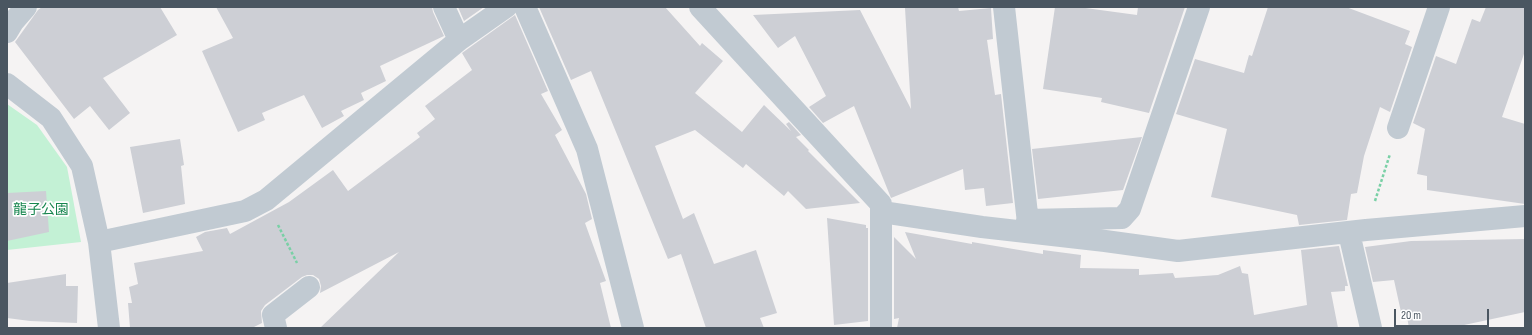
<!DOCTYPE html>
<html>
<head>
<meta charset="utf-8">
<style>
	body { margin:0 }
	#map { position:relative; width:1532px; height:335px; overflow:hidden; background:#f5f3f3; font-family:"Sofia Sans Condensed",sans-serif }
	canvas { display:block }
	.frame { position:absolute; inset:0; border:8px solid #4a5661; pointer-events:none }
	.scale { position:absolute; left:1394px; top:309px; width:95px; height:18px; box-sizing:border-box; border:2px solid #4a5661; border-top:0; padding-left:5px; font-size:12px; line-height:14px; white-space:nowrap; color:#4a5661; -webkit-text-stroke:3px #fff; paint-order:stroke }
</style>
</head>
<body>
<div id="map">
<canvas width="1532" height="335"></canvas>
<div class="frame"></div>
<div class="scale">20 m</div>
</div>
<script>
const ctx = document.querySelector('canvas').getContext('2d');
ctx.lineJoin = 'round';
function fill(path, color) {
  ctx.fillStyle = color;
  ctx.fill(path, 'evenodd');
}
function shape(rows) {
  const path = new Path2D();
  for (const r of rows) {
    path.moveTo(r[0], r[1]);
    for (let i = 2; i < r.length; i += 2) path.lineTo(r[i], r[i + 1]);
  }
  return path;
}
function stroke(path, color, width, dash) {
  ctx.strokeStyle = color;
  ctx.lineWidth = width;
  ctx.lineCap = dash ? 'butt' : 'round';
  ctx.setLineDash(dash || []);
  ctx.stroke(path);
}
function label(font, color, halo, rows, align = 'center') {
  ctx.font = font + ' "Sofia Sans Condensed","Noto Sans JP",sans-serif';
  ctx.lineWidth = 3.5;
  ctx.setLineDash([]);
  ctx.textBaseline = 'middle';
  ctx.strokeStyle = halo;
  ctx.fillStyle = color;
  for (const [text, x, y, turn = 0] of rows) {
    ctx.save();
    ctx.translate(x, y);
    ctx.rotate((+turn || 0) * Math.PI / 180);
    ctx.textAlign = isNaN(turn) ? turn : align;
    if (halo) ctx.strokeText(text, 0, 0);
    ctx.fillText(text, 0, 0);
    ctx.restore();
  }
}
const green = shape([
	[7,104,37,125,67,167,81,242,7,250]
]);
const building = shape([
	[42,7,160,7,177,35,103,78,130,113,109,130,90,106,74,119,15,42,38,10],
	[216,7,432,7,433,12,444,36,380,66,386,81,361,93,364,100,341,111,344,116,322,128,304,95,262,113,265,120,238,132,202,51,233,38],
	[458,7,484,7,464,21],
	[539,7,665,7,700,46,702,43,723,61,695,93,742,132,764,105,791,131,786,124,789,122,801,135,796,137,809,150,808,151,860,203,806,209,788,191,784,196,746,164,743,168,695,130,655,146,683,219,694,213,714,264,756,250,777,313,760,318,764,328,706,328,681,254,668,259,591,71,571,80],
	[930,7,958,7,959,11,991,8,993,39,987,40,995,95,1001,94,1013,203,986,206,984,188,965,190,963,169,891,198,854,106,823,123,809,107,826,96,795,36,778,48,753,15,860,10,911,109,905,8],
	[1055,7,1078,7,1137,15,1138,7,1185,7,1149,113,1101,102,1102,98,1043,89],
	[1268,7,1346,7,1410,31,1405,44,1412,47,1390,112,1380,107,1364,156,1357,193,1351,194,1347,220,1299,225,1297,215,1211,197,1227,129,1176,114,1195,59,1244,73,1249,55,1252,56],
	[1486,7,1525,7,1525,51,1502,117,1525,124,1525,204,1427,190,1427,176,1417,174,1425,129,1413,123,1436,56,1456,64,1472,19,1480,22],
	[515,15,548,91,541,94,562,130,555,135,586,194,592,219,585,223,606,281,600,283,611,328,320,328,399,252,320,293,321,286,319,279,313,275,307,275,302,277,265,305,261,311,262,323,252,328,130,328,128,303,132,303,129,287,138,284,134,263,203,251,196,237,205,232,227,228,230,234,289,202,333,170,348,191,420,137,417,133,435,119,425,106,472,70,462,53],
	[1142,137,1123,190,1038,199,1032,149],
	[180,139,184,165,181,166,185,204,143,213,130,147],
	[46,191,49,232,7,241,7,193],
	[827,218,866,225,866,228,868,228,868,321,834,325],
	[905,232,972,244,972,242,1043,254,1043,250,1081,255,1080,268,1139,269,1139,275,1173,273,1175,278,1218,275,1240,266,1242,273,1248,274,1254,315,1307,305,1301,250,1339,246,1348,286,1345,286,1345,291,1331,292,1338,328,897,328,899,318,894,319,894,237,916,259],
	[1525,239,1525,312,1450,328,1409,328,1406,311,1401,312,1394,280,1373,282,1365,247,1411,241],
	[66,274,66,286,78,286,77,323,30,321,7,318,7,283]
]);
const path = shape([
	[1375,201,1390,154],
	[278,225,297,263]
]);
const minor = shape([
	[444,7,459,40],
	[525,7,587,149,633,328],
	[700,7,881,204,881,328],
	[1004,7,1029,232],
	[7,32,13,22,26,7],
	[7,84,51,118,82,166,99,242,109,328],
	[1398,128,1439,7],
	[882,212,982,227,1105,241,1178,251,1366,230,1525,216],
	[1027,220,1122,218,1130,209,1199,7],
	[1349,233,1371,328],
	[99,242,245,211,266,200,459,40,506,7],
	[276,328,273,315,309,287]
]);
const parkNames = [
	["龍子公園",41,210]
];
fill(green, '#c3f1d5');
fill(building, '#cdcfd5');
stroke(path, '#7ad0a6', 2.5, [3, 2]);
stroke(minor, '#c1cad2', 22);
label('14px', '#17864f', '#fff', parkNames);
</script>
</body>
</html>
